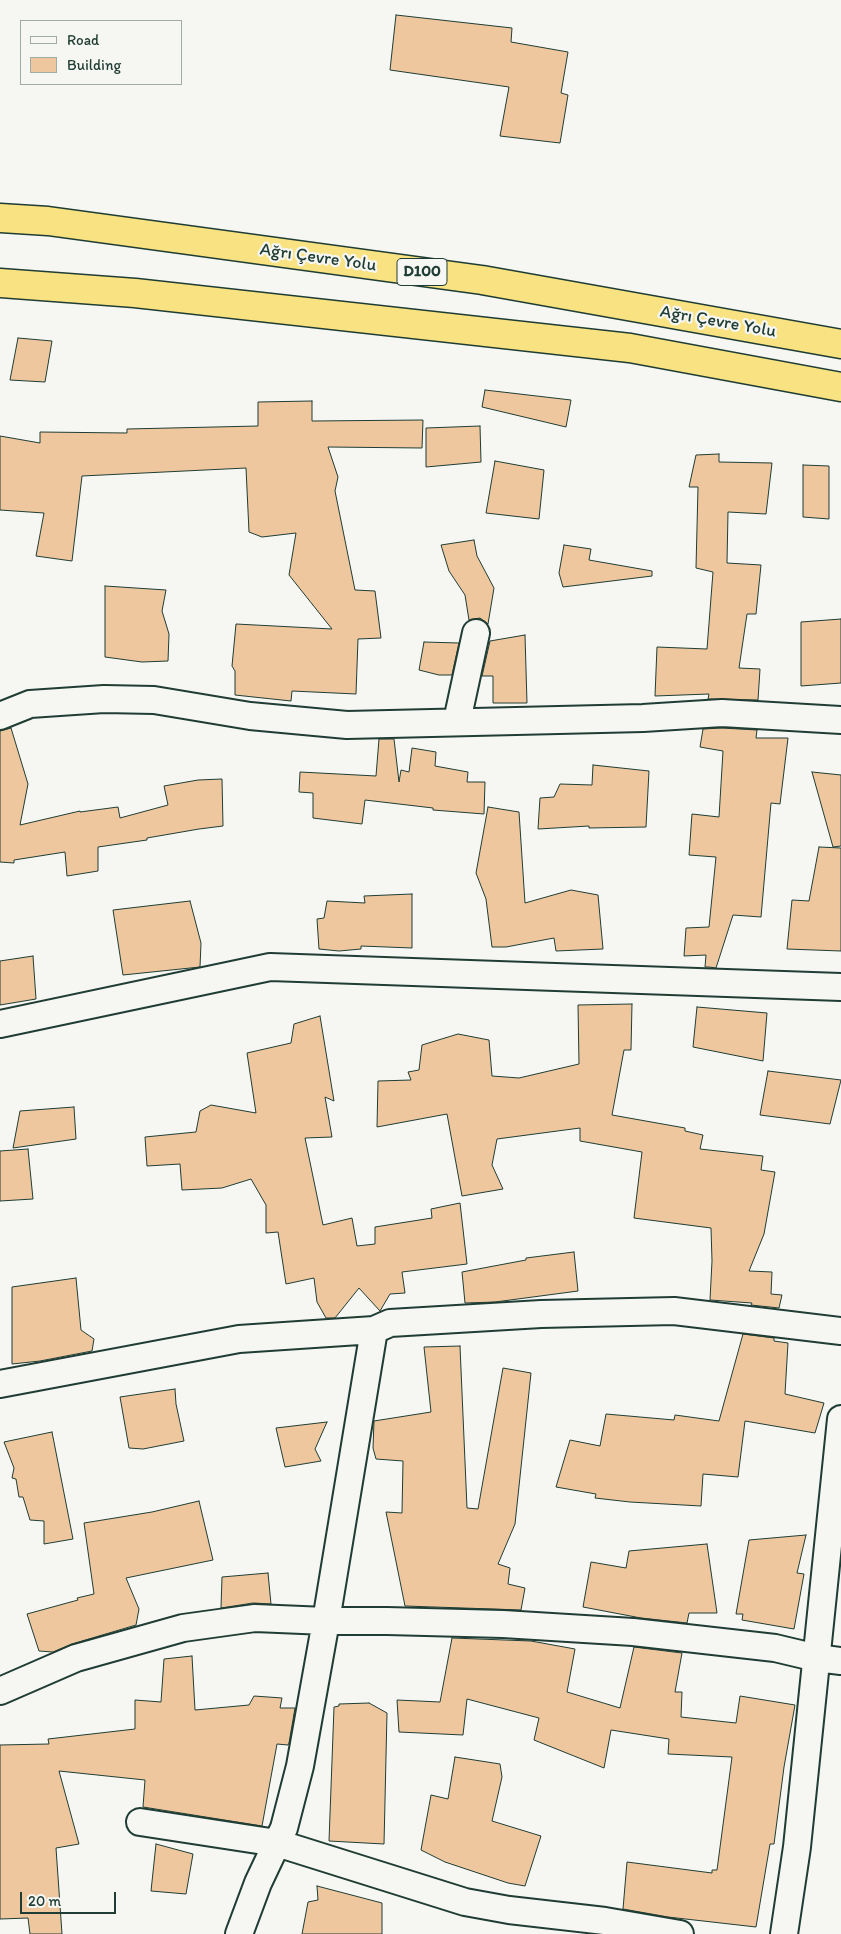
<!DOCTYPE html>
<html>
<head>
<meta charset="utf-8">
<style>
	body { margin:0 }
	#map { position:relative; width:841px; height:1934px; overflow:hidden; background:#f6f6f2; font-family:Itim,sans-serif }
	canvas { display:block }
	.legend { position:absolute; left:20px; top:20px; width:162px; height:65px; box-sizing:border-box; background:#f6f6f2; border:1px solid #a0aca6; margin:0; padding:6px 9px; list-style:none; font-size:15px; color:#1f3d34 }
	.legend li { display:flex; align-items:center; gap:10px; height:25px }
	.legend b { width:25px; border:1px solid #a0aca6 }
	.scale { position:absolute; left:20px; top:1892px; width:96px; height:22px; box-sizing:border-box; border:2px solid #1f3d34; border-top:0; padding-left:6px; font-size:15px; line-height:18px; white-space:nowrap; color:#1f3d34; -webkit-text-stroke:4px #f6f6f2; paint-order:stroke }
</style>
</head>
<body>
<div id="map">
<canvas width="841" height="1934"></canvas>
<ul class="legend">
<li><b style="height:6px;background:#f6f6f2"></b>Road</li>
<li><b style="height:14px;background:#efc79e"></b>Building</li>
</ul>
<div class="scale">20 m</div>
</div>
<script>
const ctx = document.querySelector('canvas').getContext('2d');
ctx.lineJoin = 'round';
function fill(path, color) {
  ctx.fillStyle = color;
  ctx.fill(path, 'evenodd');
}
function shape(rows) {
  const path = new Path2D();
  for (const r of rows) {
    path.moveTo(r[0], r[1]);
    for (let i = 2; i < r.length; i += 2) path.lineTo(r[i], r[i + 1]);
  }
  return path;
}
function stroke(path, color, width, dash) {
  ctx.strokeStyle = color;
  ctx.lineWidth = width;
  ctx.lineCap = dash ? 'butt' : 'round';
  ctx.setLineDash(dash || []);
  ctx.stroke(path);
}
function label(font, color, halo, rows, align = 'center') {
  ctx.font = font + ' Itim,sans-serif';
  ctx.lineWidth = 4.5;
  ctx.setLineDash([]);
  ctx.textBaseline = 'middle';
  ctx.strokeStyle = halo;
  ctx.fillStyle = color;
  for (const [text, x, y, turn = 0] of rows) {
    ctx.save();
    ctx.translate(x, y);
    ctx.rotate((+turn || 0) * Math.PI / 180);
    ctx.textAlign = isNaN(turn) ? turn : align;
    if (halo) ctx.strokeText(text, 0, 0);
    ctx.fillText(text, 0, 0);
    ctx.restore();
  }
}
const building = shape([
	[396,15,512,28,511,42,568,52,561,93,568,95,560,143,500,136,509,87,390,70,396,15],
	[18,338,52,341,45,382,10,380,18,338],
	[485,390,571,400,566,427,482,407,485,390],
	[312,401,312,421,423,420,422,448,328,447,338,477,335,491,355,590,375,591,381,638,358,639,356,694,292,691,291,701,235,695,235,671,232,666,236,624,332,629,289,575,296,533,262,537,249,532,246,468,82,476,72,561,36,556,44,513,0,510,0,436,40,443,40,432,127,433,127,429,258,426,258,402,312,401],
	[480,426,481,462,426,467,426,428,480,426],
	[719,454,719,462,772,463,766,514,728,512,727,563,761,565,756,614,747,614,739,668,760,669,758,700,708,699,709,694,655,696,657,647,707,649,713,572,696,568,698,487,689,487,696,455,719,454],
	[495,461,544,470,539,519,486,513,495,461],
	[803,465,829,466,829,519,803,517,803,465],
	[474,540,477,556,494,588,488,624,480,618,469,620,465,595,449,571,441,545,474,540],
	[564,545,591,549,589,560,652,571,652,576,563,587,559,573,564,545],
	[105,586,166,590,162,611,169,634,168,661,142,662,105,657,105,586],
	[841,619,841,683,801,686,801,622,841,619],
	[525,635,527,703,493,703,493,676,482,676,490,641,525,635],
	[424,642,459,643,452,675,439,675,419,670,424,642],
	[11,728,28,784,20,825,80,811,80,812,118,807,120,818,168,805,164,786,198,780,222,779,223,826,199,829,147,838,147,840,98,847,98,871,67,876,65,852,14,860,14,863,0,862,0,731,11,728],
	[722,728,757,730,756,738,788,738,780,804,771,803,761,917,733,915,716,968,709,967,705,967,706,955,684,956,686,928,709,927,716,857,689,855,692,814,719,817,723,751,700,747,703,729,722,728],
	[379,739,394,739,399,782,401,770,409,772,412,748,436,752,435,766,468,772,467,782,485,782,484,814,433,810,433,808,365,800,362,824,313,818,313,793,299,792,300,772,376,776,379,739],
	[593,765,649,771,646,827,589,828,589,826,538,829,540,798,554,797,560,784,592,785,593,765],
	[812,772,841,775,841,846,833,847,812,772],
	[488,807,519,812,525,903,571,890,598,895,603,949,556,951,554,938,506,947,492,947,486,899,476,873,488,807],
	[819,847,841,848,841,951,787,949,792,900,809,901,819,847],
	[412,894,412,948,361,946,361,949,339,951,319,949,317,919,324,918,327,901,365,903,364,896,412,894],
	[190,901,201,943,200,967,123,975,113,910,190,901],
	[33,956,36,999,0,1005,0,961,33,956],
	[632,1004,631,1050,624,1050,612,1115,685,1128,685,1131,703,1135,700,1149,763,1156,761,1170,775,1172,764,1234,749,1271,772,1272,771,1294,782,1295,779,1308,751,1305,752,1303,710,1300,712,1261,711,1228,634,1218,642,1152,580,1141,580,1128,497,1139,492,1165,503,1189,462,1196,447,1114,377,1127,378,1081,411,1080,408,1072,419,1070,422,1045,458,1034,489,1040,492,1076,519,1078,579,1064,578,1005,632,1004],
	[697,1007,767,1013,763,1061,693,1047,697,1007],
	[320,1016,334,1101,325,1097,332,1137,305,1138,323,1225,352,1218,357,1246,375,1244,375,1227,432,1218,431,1209,460,1203,467,1264,402,1272,405,1293,390,1294,380,1311,359,1288,335,1318,326,1318,317,1302,314,1278,286,1284,278,1232,266,1233,266,1205,251,1179,222,1188,182,1190,180,1164,147,1166,145,1137,196,1132,200,1111,211,1105,256,1113,247,1053,291,1043,294,1024,320,1016],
	[768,1071,841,1080,830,1124,760,1115,768,1071],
	[74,1107,76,1139,13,1148,20,1111,74,1107],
	[28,1149,33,1199,0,1201,0,1151,28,1149],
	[574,1252,578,1291,495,1302,465,1303,462,1272,526,1260,526,1258,574,1252],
	[76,1278,81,1330,94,1339,92,1351,40,1361,12,1364,12,1287,76,1278],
	[743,1334,774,1338,774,1341,788,1343,785,1394,824,1403,815,1433,745,1421,738,1477,703,1474,701,1506,630,1502,595,1498,596,1494,556,1487,570,1440,600,1446,606,1414,674,1420,675,1415,719,1421,743,1334],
	[460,1346,467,1508,478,1509,503,1368,531,1373,515,1524,498,1564,510,1568,508,1584,525,1588,521,1610,405,1606,386,1512,402,1513,403,1461,376,1459,373,1448,374,1421,431,1412,424,1347,460,1346],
	[175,1389,176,1404,184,1441,143,1449,129,1448,120,1397,175,1389],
	[327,1422,315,1449,321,1461,285,1467,276,1428,327,1422],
	[52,1432,73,1539,44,1544,44,1521,30,1520,23,1497,19,1497,16,1479,12,1478,14,1468,4,1442,52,1432],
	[199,1501,213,1560,126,1578,139,1609,136,1625,72,1644,53,1652,39,1651,27,1614,78,1600,77,1598,94,1594,84,1523,152,1512,199,1501],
	[806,1535,797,1573,804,1574,794,1629,742,1620,743,1614,736,1614,749,1540,806,1535],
	[707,1544,717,1613,689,1613,687,1623,641,1618,583,1607,591,1562,626,1568,629,1551,707,1544],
	[268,1573,271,1604,253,1603,221,1608,222,1577,268,1573],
	[452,1638,531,1641,575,1649,567,1692,620,1708,634,1647,682,1653,675,1692,682,1692,681,1717,736,1723,740,1696,795,1705,784,1767,774,1844,770,1844,756,1927,668,1917,623,1909,627,1862,712,1873,712,1870,717,1870,732,1757,668,1754,669,1739,611,1730,604,1768,534,1740,539,1718,467,1699,463,1735,399,1732,397,1700,440,1702,452,1638],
	[192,1656,195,1710,249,1705,254,1696,282,1698,280,1708,295,1708,289,1743,288,1745,277,1744,262,1826,143,1807,145,1780,59,1771,79,1844,56,1848,62,1934,30,1934,28,1918,0,1919,0,1745,49,1744,48,1739,135,1729,135,1700,161,1702,164,1659,192,1656],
	[369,1703,387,1713,384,1844,329,1841,334,1707,339,1706,339,1704,369,1703],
	[455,1757,500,1764,502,1777,492,1821,541,1836,525,1886,508,1883,445,1862,421,1850,431,1795,448,1799,455,1757],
	[156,1844,193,1854,186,1894,151,1891,156,1844],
	[317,1886,382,1903,382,1934,302,1934,308,1902,318,1900,317,1886]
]);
const minor = shape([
	[0,716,30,704,104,699,154,700,250,716,347,725,643,718,722,713,841,720],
	[457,721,476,633],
	[0,1024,270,967,841,987],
	[0,1384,239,1339,374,1330,390,1323,541,1314,674,1311,841,1331],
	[0,1691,76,1658,183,1628,255,1618,326,1621,387,1621,503,1624,633,1632,775,1648,817,1658,841,1661],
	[140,1822,277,1843,465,1902,509,1910,605,1921,680,1934],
	[239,1934,258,1883,284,1828,300,1766,326,1621,374,1330],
	[784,1934,797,1847,841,1419]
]);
const trunk = shape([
	[0,218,48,221,482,280,841,344],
	[0,283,135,293,630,348,841,387]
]);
const shields = [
	[422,272,50]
];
const shieldNames = [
	["D100",422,272]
];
const streetNames = [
	["Ağrı Çevre Yolu",318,258,8],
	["Ağrı Çevre Yolu",718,322,10]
];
fill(building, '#efc79e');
stroke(building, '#1f3d34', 1);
stroke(minor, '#1f3d34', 30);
stroke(trunk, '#1f3d34', 31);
stroke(minor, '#f6f6f2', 26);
stroke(trunk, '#f8e281', 28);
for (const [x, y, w] of shields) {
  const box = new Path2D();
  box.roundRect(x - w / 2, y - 13.5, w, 27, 4);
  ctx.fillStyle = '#f6f6f2';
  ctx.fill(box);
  stroke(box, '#1f3d34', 1);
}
label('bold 16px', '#1f3d34', null, shieldNames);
label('18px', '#1f3d34', '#f6f6f2', streetNames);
</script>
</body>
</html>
